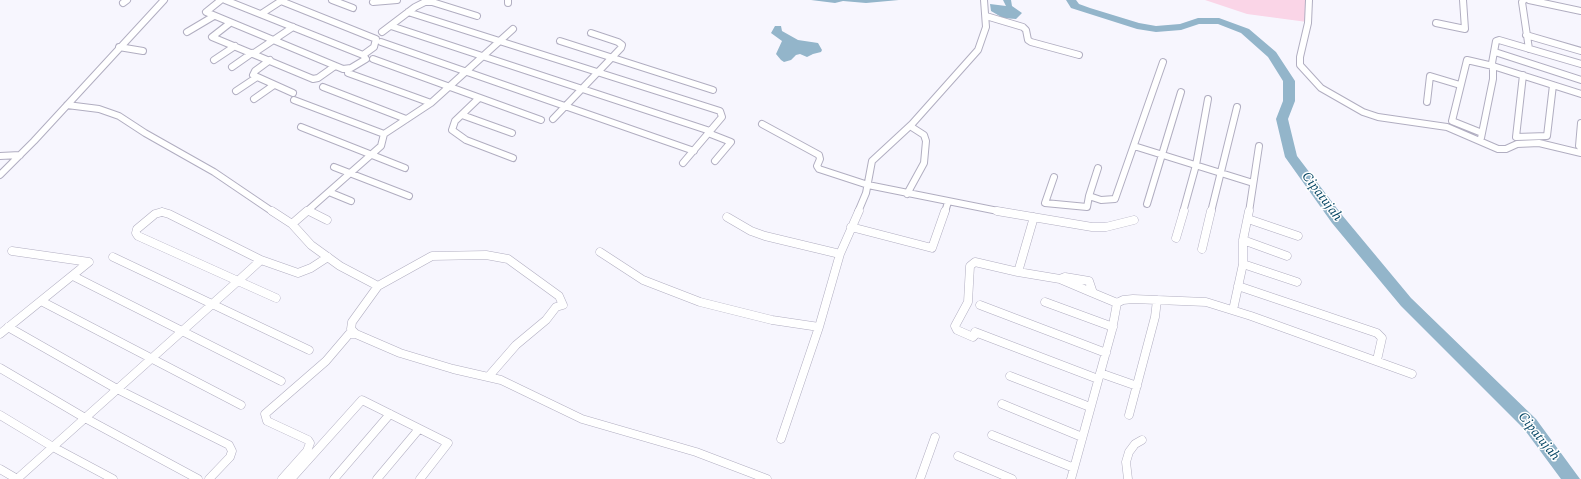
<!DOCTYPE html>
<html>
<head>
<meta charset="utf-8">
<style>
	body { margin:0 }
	canvas { display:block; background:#f7f6fe }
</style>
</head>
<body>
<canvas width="1581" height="479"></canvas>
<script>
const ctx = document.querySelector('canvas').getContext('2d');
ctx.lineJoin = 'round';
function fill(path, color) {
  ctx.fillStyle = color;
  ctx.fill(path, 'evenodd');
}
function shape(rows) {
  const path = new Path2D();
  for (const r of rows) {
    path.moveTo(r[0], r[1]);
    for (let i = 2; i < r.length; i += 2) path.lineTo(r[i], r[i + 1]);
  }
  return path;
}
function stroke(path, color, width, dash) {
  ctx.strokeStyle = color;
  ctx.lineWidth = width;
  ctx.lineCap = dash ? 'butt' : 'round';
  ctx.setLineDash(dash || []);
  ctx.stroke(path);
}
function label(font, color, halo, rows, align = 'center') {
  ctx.font = font + ' Spectral,serif';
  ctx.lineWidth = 3;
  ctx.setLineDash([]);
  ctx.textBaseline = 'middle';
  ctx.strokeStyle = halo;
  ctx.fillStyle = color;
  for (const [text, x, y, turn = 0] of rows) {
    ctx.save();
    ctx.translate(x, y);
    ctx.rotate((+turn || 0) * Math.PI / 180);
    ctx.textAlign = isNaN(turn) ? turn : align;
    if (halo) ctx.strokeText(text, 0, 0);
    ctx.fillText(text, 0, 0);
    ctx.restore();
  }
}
const green = shape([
	[1205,0,1306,0,1307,22,1247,14]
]);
const water = shape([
	[811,0,899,0,866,3,843,1,835,3],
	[1003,0,1011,0,1012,6,1022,13,1016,19,1003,18,991,11,990,4,1006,6],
	[775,26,781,26,782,31,798,40,818,43,822,50,821,52,813,54,807,57,800,54,796,55,791,60,784,62,781,60,776,54,782,41,771,33]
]);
const river = shape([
	[1066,0,1076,0,1079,4,1090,8,1139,23,1156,26,1180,24,1198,18,1219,18,1249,29,1276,52,1295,81,1295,101,1288,119,1297,156,1342,215,1411,298,1536,419,1580,479,1561,479,1524,429,1401,306,1332,223,1285,157,1276,119,1283,101,1283,81,1268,57,1241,33,1218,24,1199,24,1181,30,1156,32,1137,29,1071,8,1066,0]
]);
const minorFar1 = shape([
	[221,0,206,12,343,69,351,68,366,59,363,55,225,0],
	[332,0,353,8],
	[374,0,373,2,397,0],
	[508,0,508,3],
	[1309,0,1308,23,1300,57,1300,65,1321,88,1363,112,1378,117,1447,127,1498,149,1506,149,1517,144,1539,143,1581,153],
	[1524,0,1522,2,1529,49],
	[1529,0,1581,11],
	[123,3,127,0],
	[408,12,720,111,722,117,683,163],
	[261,14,281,1,376,39,374,47,363,55],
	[986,16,1023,27,1026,30,1028,40,1031,42,1079,55],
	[230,23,212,37,313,79,318,78,335,66],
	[1436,23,1465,29,1463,0],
	[391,26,710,131],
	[187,32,214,16],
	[382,32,415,7,425,2,432,2,477,16],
	[1526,35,1581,51],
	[560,41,713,90],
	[381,42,694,151],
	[119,47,143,51],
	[1495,52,1581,80],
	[254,53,293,27],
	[373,59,541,120],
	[214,60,235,46],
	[270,60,255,71,253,75,293,93],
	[1581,64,1499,40,1496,41,1492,63,1493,66,1581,94],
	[232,67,252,53],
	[348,73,431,103],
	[1523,75,1516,137,1547,136,1553,85],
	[323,87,406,119],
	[236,91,257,77],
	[479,98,455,121,452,130,466,140,513,158],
	[254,99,274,85],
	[294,100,384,134],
	[1427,102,1430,76,1460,85],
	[67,105,99,109,119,116,145,133,214,172,273,212],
	[462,115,512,133],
	[553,119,621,48,622,45,618,42,591,33],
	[1581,123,1579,146,1581,148],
	[762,124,819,155,820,159,817,166,819,169,868,185,1003,212],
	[301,127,405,168],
	[708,133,731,142,715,161],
	[1481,138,1493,79,1493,66,1467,60,1452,121,1482,133],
	[1134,146,1253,183],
	[0,156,20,155],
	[334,167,409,196],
	[0,175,34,141,164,0],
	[1054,177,1045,203,1087,207,1089,196,1101,200,1115,199,1163,62],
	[329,192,351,201],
	[907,194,924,163,926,141,924,135,910,126],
	[1089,196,1098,168],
	[1147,204,1181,92],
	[308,210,311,212],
	[306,212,381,146,384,134,431,103,513,29],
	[858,212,866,193,872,161,912,124,978,50,986,27,984,0],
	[945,212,948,202],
	[1183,212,1196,165,1208,99],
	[1211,212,1237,107],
	[1249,212,1259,146]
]);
const minor = shape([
	[272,211,292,224,311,245,340,266,378,286],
	[309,211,327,220],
	[997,211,1092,227,1106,227,1134,220],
	[162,212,169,214,261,260,238,281,138,236,136,233,137,229,155,214,162,212],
	[727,217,751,231,765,236,840,254],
	[1248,219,1298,236],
	[292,224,307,211],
	[851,227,932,248,945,211],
	[1176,238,1184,211],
	[1243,240,1287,256],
	[1202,249,1211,211],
	[600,252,643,280,700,302,772,320,819,327],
	[113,257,309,350],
	[261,260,298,273,311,268,328,257],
	[1243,264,1297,282],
	[1018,272,1060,279],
	[73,276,281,381],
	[1065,277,1089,281,1093,293,1060,279,1065,277],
	[238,281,276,298],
	[1238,286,1377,333,1382,338,1377,360],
	[1093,293,1117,303],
	[41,301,241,405],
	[1045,302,1113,327],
	[1117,303,1123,300,1133,299,1206,302,1251,316,1412,374],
	[980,305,1106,353],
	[1233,310,1243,264,1243,240,1249,211],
	[8,327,117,389,229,445,232,451,230,457,209,479],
	[975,332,1098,379],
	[977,333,973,337,957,330,955,326,968,302,970,266,975,262,1018,272,1034,217],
	[0,334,89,262,12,251],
	[0,368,85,418,198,479],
	[1100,373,1137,386],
	[489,376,516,345,546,320,556,307,563,305,559,296,508,259,486,255,432,256,378,286,352,322,351,329,356,334,400,353,453,369,501,380,582,419,696,452,767,479],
	[1010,376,1090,407],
	[1002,404,1082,437],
	[0,415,53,447,113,479],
	[1129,415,1155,317,1157,300],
	[992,435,1074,468],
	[781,439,819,327,840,254,859,211],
	[958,456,1012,479],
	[0,469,17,479],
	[17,479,238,281],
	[282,479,307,451,310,443,308,440,267,421,265,414,326,361,349,334,356,334],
	[291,479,362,400,448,443,420,479],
	[334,479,390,414],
	[377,479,419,429],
	[920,479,935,437],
	[1071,479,1112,330,1117,303],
	[1128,479,1126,462,1129,452,1135,444,1142,440]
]);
const waterNames = [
	["Cipatujah",1321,197,53],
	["Cipatujah",1538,437,51]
];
fill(green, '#fad5e7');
fill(water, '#93b5ca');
fill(river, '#93b5ca');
stroke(minorFar1, '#b1aec1', 8);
stroke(minor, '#b1aec1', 9);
stroke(minorFar1, '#fff', 6);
stroke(minor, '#fff', 8);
label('italic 14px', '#074765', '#fff', waterNames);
</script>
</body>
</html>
